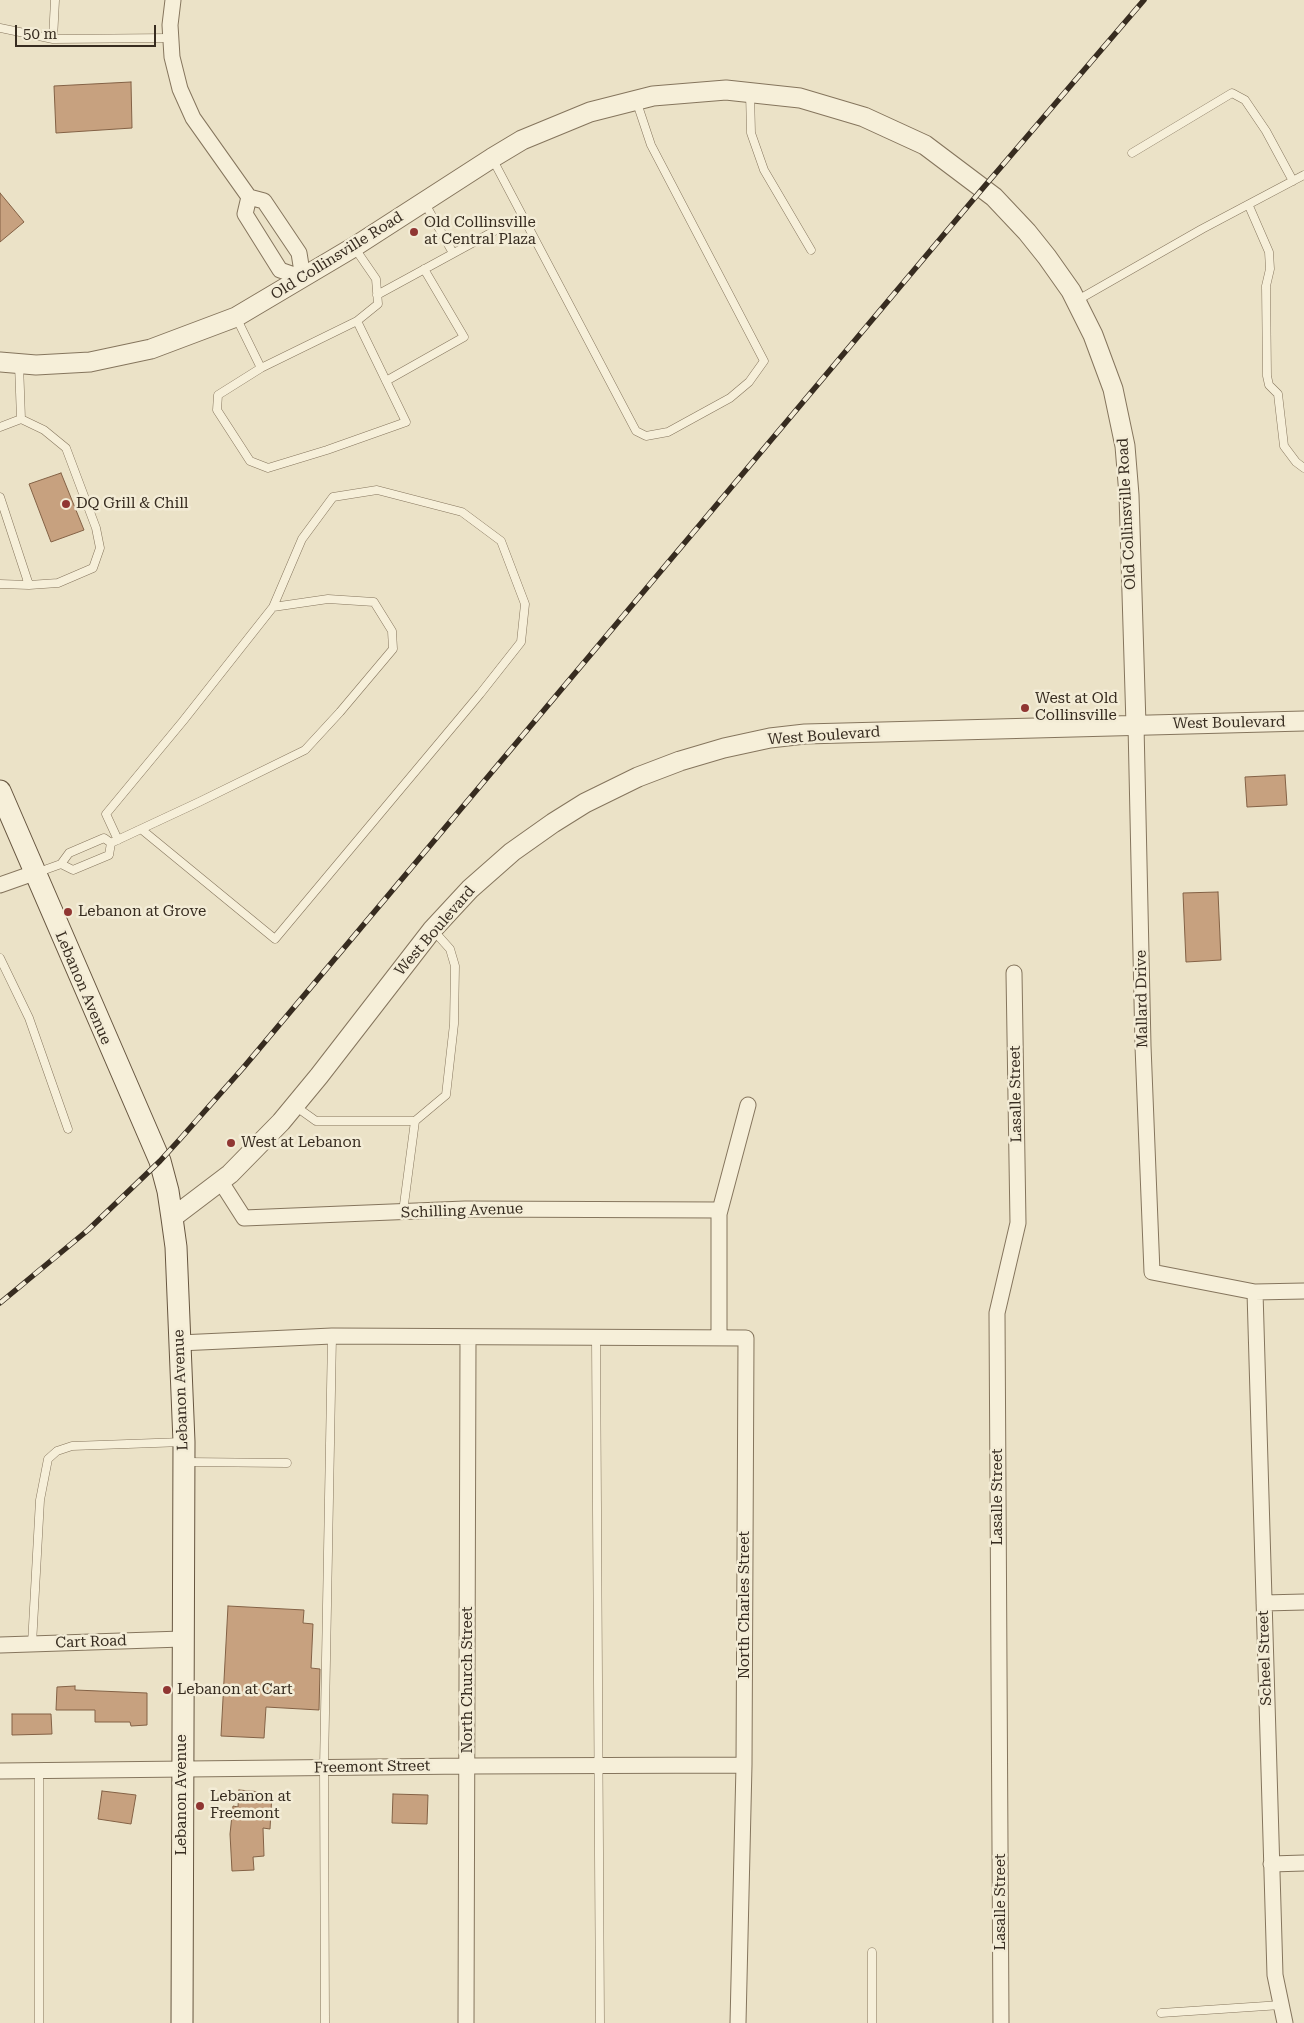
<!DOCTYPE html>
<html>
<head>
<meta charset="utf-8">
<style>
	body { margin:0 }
	#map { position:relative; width:1304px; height:2023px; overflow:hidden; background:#ebe2c7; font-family:"Roboto Serif",serif }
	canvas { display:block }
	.scale { position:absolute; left:15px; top:25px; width:141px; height:22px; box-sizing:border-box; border:2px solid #372c20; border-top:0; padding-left:6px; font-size:15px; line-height:18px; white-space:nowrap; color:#372c20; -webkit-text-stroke:4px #f3ecd6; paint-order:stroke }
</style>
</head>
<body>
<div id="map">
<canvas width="1304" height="2023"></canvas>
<div class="scale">50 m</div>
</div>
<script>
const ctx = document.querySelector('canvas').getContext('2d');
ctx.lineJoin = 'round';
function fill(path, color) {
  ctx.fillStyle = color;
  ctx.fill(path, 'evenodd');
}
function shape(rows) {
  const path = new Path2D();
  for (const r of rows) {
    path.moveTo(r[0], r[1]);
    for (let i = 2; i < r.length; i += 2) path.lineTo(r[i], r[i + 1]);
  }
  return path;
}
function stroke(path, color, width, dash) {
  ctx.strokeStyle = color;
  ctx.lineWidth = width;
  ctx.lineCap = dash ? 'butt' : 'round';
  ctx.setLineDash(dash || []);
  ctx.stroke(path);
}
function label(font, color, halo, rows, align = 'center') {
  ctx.font = font + ' "Roboto Serif",serif';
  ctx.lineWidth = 5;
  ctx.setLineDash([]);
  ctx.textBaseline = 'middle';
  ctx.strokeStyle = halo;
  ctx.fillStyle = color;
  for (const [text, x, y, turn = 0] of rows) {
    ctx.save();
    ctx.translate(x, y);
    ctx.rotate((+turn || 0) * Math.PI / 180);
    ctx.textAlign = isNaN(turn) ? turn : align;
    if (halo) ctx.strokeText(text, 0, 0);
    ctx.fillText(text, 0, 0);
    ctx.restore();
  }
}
const building = shape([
	[131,82,132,128,56,133,54,86,131,82],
	[0,193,24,222,0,242,0,193],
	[61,473,84,530,51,542,29,484,61,473],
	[1285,775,1287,805,1247,807,1245,777,1285,775],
	[1218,892,1221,960,1186,962,1183,893,1218,892],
	[228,1606,304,1610,303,1623,313,1624,311,1668,320,1669,319,1710,266,1707,264,1738,221,1736,228,1606],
	[75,1686,75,1690,147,1693,147,1725,131,1726,130,1722,95,1722,95,1710,56,1710,57,1687,75,1686],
	[12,1714,51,1714,52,1734,12,1735,12,1714],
	[239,1790,272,1793,270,1829,263,1828,264,1856,253,1857,254,1870,232,1871,230,1834,233,1806,238,1807,239,1790],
	[102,1791,136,1795,131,1824,98,1819,102,1791],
	[393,1794,428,1795,427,1824,392,1823,393,1794]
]);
const service = shape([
	[0,28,53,39,171,38],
	[53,39,55,0],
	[750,93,751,133,764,170,811,250],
	[1132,153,1232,93,1245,100,1266,131,1293,181],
	[492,158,636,431,646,436,668,432,730,398,749,382,764,361,651,145,636,100],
	[424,202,453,253],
	[1249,206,1269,252,1270,269,1266,286,1267,376,1269,385,1278,394,1284,446,1296,462,1304,468],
	[354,247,376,279,378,304,357,321],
	[377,295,498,229],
	[1076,301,1202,229,1304,175],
	[236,317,261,368,218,395,217,410,250,461,268,468,327,450,406,422,357,321,261,368],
	[386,381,464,337,424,269],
	[0,427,21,419,19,364],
	[0,497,29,585],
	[0,584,29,585,58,583,93,568,100,548,96,528,66,448,44,430,21,419],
	[141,829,275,939,480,694,521,642,525,604,501,541,462,512,377,490,333,497,302,539,273,607],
	[111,843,199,802,305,750,340,712,393,649,392,631,374,602,328,599,273,607,183,721,106,814,118,840],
	[61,864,73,870,109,855,111,843],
	[36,873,61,864,69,853,104,838,111,843],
	[0,958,29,1018,68,1129],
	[295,1106,316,1121,415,1121,403,1212],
	[415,1121,446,1095,454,1024,455,966,450,949,433,930],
	[596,1337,600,2023],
	[186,1462,287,1463],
	[32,1644,40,1500,48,1459,57,1451,72,1446,183,1442],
	[872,1952,872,2023],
	[1161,2013,1281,2005],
	[39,2023,39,1771],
	[325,2023,324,1767,332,1336]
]);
const minor = shape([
	[173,0,170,25,172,57,180,89,193,118,249,197,264,201,299,253,303,278,280,270,245,214,249,197],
	[1136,725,1143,1046,1152,1272,1255,1292,1304,1291],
	[0,885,34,873],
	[221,1182,244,1218,465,1209,719,1210,719,1214],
	[1255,1292,1275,1975,1285,2023],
	[719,1337,719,1214,748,1105],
	[179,1343,332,1336,746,1338,744,1765,738,2023],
	[1264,1603,1304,1602],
	[0,1645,182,1639],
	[0,1771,468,1766,744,1765],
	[1271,1864,1304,1863],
	[466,2023,468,1338],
	[1001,2023,997,1313,1018,1223,1014,973]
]);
const tertiary = shape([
	[0,362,36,365,90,362,151,349,236,317,354,247,492,158,522,140,590,112,653,96,726,90,800,98,864,117,925,145,994,197,1027,232,1047,257,1071,291,1093,335,1113,389,1125,446,1129,495,1136,725],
	[172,1218,230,1174,281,1122,319,1076,432,930,470,889,512,852,553,823,585,803,638,777,680,761,724,748,770,738,805,734,1304,721]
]);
const secondary = shape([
	[0,791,160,1161,168,1191,172,1218,176,1247,184,1442,182,2023]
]);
const rail = shape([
	[0,1303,88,1230,160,1161,181,1138,243,1068,983,188,1144,0]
]);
const markers = [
	[414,232,5,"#903632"],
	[66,504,5,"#903632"],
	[1025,708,5,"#903632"],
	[68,912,5,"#903632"],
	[231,1143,5,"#903632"],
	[167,1690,5,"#903632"],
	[200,1806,5,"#903632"]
];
const poiNames = [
	["Old Collinsville",424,223],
	["at Central Plaza",424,240],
	["DQ Grill & Chill",76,504],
	["West at Old",1035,699],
	["Collinsville",1035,716],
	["Lebanon at Grove",78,912],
	["West at Lebanon",241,1143],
	["Lebanon at Cart",177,1690],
	["Lebanon at",210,1797],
	["Freemont",210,1814]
];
const streetNames = [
	["Old Collinsville Road",337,256,-32],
	["Old Collinsville Road",1127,514,-93],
	["West Boulevard",1229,723,-1],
	["West Boulevard",824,736,-4],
	["West Boulevard",435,931,-49],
	["Lebanon Avenue",83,988,67],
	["Mallard Drive",1142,999,-91],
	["Lasalle Street",1016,1094,-91],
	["Schilling Avenue",462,1211,-2],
	["Lebanon Avenue",181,1390,-92],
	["Lasalle Street",998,1497,-90],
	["North Charles Street",745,1605,-90],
	["Cart Road",91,1642,-2],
	["Scheel Street",1265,1658,-92],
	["North Church Street",468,1680,-90],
	["Freemont Street",372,1767,-1],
	["Lebanon Avenue",182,1795,-90],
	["Lasalle Street",1001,1902,-90]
];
fill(building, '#c7a17f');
stroke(building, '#836145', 1);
stroke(service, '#85755d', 9);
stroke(minor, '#85755d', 17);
stroke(tertiary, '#85755d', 21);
stroke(secondary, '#675640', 23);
stroke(service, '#f6efd9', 8);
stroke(minor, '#f6efd9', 15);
stroke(tertiary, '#f6efd9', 19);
stroke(secondary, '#f6efd9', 21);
stroke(rail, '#372c20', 5.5);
stroke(rail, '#f3ecd6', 4, [11]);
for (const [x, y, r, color] of markers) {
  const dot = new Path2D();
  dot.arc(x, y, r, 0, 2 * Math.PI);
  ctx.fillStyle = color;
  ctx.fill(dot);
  stroke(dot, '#f3ecd6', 2);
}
label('15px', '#372c20', '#f3ecd6', poiNames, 'left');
label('15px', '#372c20', '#f3ecd6', streetNames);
</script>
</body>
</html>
